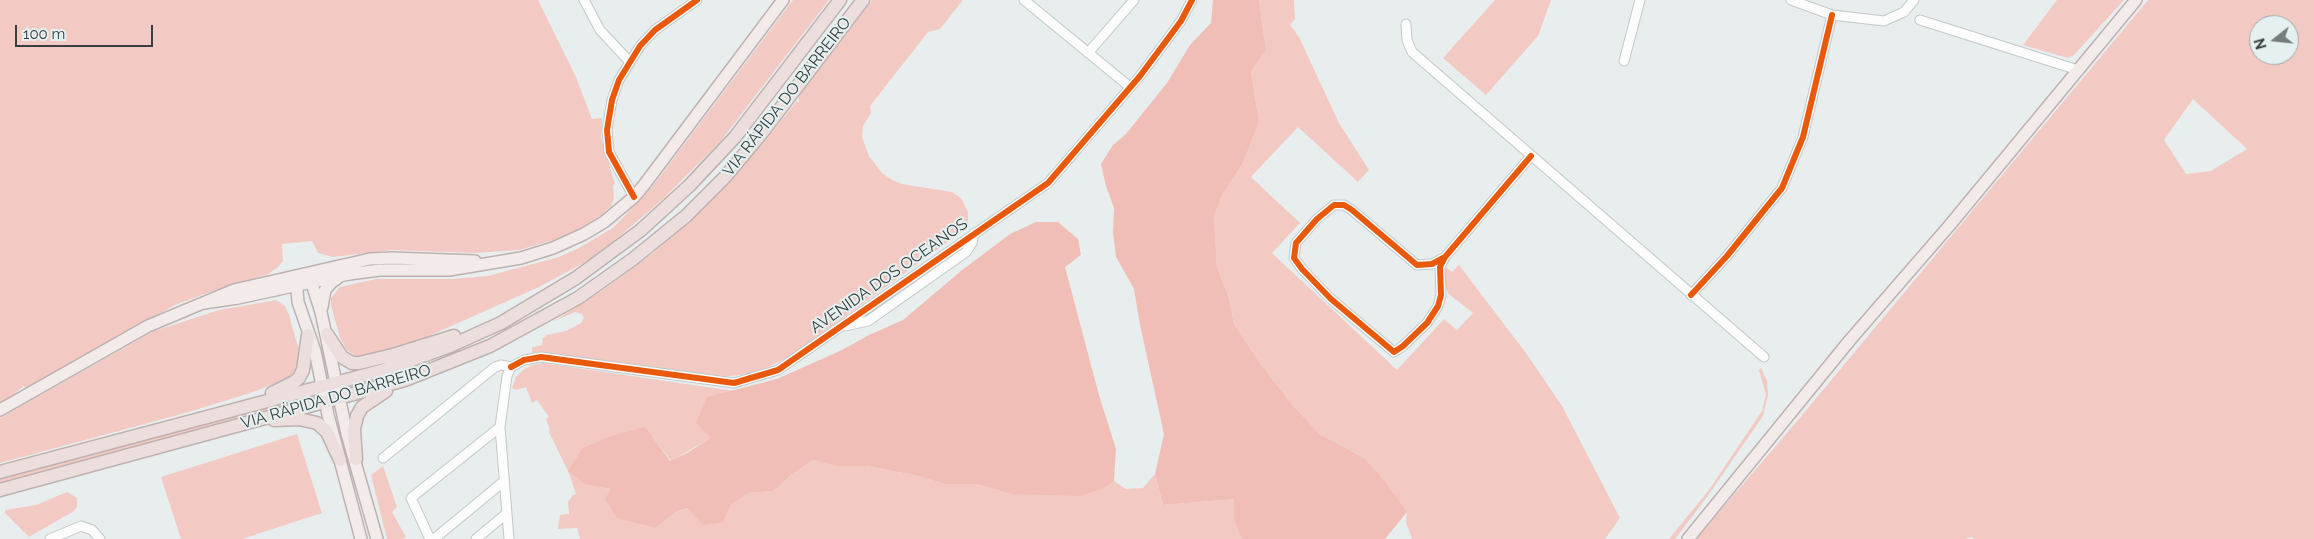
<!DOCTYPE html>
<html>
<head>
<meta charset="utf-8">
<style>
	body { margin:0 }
	#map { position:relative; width:2314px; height:539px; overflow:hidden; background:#e8eeee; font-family:Raleway,sans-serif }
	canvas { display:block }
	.north { position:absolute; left:2249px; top:15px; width:50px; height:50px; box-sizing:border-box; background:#e5f0f1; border:1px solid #a0a8a9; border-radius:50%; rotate:254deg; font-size:14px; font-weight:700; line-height:20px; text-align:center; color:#383d3d }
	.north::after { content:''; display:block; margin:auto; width:18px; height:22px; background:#767b7b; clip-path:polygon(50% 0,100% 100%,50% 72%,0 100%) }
	.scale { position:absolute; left:15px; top:25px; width:138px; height:22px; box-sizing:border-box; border:2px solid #383d3d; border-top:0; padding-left:6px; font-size:15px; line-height:18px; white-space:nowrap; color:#383d3d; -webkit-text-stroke:4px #e5f0f1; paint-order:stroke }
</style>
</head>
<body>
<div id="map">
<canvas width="2314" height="539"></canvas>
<div class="north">N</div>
<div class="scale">100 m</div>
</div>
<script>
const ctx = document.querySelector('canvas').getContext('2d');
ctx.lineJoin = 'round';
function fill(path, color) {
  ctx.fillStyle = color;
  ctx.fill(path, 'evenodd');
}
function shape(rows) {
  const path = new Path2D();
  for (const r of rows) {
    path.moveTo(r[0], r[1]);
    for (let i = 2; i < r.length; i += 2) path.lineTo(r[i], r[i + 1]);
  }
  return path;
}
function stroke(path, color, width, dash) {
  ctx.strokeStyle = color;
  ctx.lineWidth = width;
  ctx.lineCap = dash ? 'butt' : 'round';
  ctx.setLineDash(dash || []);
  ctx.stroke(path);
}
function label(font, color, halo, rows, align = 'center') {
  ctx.font = font + ' Raleway,sans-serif';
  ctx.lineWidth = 4;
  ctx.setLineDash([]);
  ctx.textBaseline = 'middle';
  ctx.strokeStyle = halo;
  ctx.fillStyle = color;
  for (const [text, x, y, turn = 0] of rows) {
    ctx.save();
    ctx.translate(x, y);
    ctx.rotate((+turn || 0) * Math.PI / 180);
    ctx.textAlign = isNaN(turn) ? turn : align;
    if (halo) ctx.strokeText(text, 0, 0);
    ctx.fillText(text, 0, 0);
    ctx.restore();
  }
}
const green = shape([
	[0,0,538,0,576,77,592,119,602,118,601,138,615,184,613,185,614,198,611,206,601,215,579,230,557,239,519,250,476,253,391,250,333,257,318,253,312,241,282,244,283,261,278,267,268,274,207,293,175,305,26,389,24,386,0,405],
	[793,0,829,0,719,143,663,199,615,240,589,260,539,287,404,347,373,356,357,357,347,350,340,338,331,305,331,298,340,287,376,279,453,279,488,276,559,257,579,248,614,227,652,187],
	[872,0,963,0,940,29,928,32,870,106,871,113,863,126,862,137,869,156,882,173,892,180,902,184,952,192,961,198,968,212,968,222,963,231,789,357,753,374,719,377,532,353,532,347,542,345,543,338,547,335,566,331,581,323,584,318,582,314,575,312,553,322,603,290,652,254,711,201,765,141,796,102,799,102,799,96],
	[1259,0,1294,0,1295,19,1290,25,1299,37,1339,123,1369,170,1358,182,1298,127,1251,177,1300,223,1272,253,1397,370,1444,319,1457,330,1473,313,1449,294,1444,286,1443,272,1445,267,1452,272,1459,265,1526,353,1562,406,1620,518,1605,539,1412,539,1406,522,1407,512,1364,458,1320,434,1294,407,1260,363,1234,324,1229,298,1217,267,1214,217,1222,195,1243,163,1259,122,1251,71,1266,50],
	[1495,0,1551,0,1538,36,1486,95,1443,58],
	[2057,0,2124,0,2074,55,2068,58,2023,45],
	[2148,0,2314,0,2314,539,1974,539,1972,537,1965,539,1696,539,1798,420],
	[2259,25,2289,25,2289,55,2259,55],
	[2193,99,2247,149,2211,171,2186,174,2164,140],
	[276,300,285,306,289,315,300,354,295,372,290,377,256,391,189,412,0,463,0,418,154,331,219,310],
	[543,363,734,391,707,398,711,438,671,461,644,427,586,485,611,489,643,523,656,528,674,513,688,508,730,506,748,493,774,491,791,475,813,460,835,466,866,466,914,475,945,484,976,484,1011,494,1103,489,1114,481,1126,489,1143,488,1155,474,1163,505,1235,499,1234,521,1242,539,580,539,577,528,558,529,560,515,569,514,568,502,573,495,576,494,568,471,549,432,550,430,546,419,549,417,537,400,532,403,526,387,516,390,512,388,516,377,523,370,532,365],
	[1761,368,1767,381,1768,395,1763,416,1707,497,1675,539,1669,539,1709,490,1762,411,1766,395,1759,370],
	[314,394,315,397,0,484,0,479],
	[297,434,322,513,242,539,181,539,161,477],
	[383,466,397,507,392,512,406,537,403,539,387,539,371,475],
	[67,492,77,498,77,507,74,511,29,537,5,513,5,510,36,505]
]);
const forest = shape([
	[1213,0,1259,0,1266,50,1251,71,1259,122,1243,163,1222,195,1214,217,1217,267,1229,298,1234,324,1260,363,1294,407,1320,434,1364,458,1386,483,1407,512,1385,539,1242,539,1234,521,1234,499,1163,505,1155,474,1164,434,1140,325,1134,289,1116,257,1113,233,1114,208,1106,186,1101,164,1113,145,1126,134,1167,83,1190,45,1211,23],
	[1036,222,1058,222,1078,239,1081,255,1065,267,1099,395,1116,449,1114,481,1103,489,1079,496,1011,494,976,484,945,484,914,475,866,466,835,466,813,460,791,475,774,491,748,493,730,506,723,522,703,525,687,508,674,513,656,528,617,518,605,499,611,489,586,485,568,471,583,448,611,436,645,427,670,461,687,453,711,438,696,423,707,397,777,379,842,350,869,335,903,320,961,271,1010,234]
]);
const minor = shape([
	[584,0,600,30,629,61],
	[1024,0,1130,87],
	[1791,0,1832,15,1884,21,1904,12,1914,0],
	[1920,20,2078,70],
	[1406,24,1407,40,1412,52,1764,357],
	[1088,53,1134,0],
	[1624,61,1640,0],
	[634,197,609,152,607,130,612,100,619,80,640,46,655,30,697,0],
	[1445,257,1432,264,1417,265,1352,210,1344,205,1334,205,1317,219,1296,243,1294,258,1302,269,1331,299,1394,352,1403,346,1427,323,1438,306,1441,295,1440,267,1445,257,1531,156],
	[1691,295,1727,256,1782,188,1803,137,1832,15],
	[845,326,868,321,966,252,972,243,974,233],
	[511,367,524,360,541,357,734,383,778,370,1048,183,1140,76,1181,21,1192,0],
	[383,458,495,367,501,365,511,367],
	[50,539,81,526,92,530,100,539],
	[430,539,411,498,500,427],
	[434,539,503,482],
	[476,539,506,514],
	[509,539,500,427,507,376,511,367]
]);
const major = shape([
	[306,277,313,287,321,312,347,434,377,539],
	[300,280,297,290,298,302,315,351,328,415,361,539],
	[204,303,238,298,349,274,380,270,449,270,521,258,553,248,584,234,604,222,634,197,644,185,783,0],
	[322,307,325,290,332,282,338,278],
	[0,410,148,326,234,290,370,259,392,258,475,261],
	[1688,539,1850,340,1949,226,2136,0]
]);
const highway = shape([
	[327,334,342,357,352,363,359,363,393,355,454,336],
	[272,393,294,382,299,378,303,370,308,335],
	[274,420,299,419,317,423,327,432,340,460],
	[356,459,354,429,357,416,362,407,386,391],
	[0,472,384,370,450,346,501,323,576,278,641,230,690,185,735,137,840,0],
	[0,490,405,380,490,346,578,298,633,259,686,216,725,177,761,134,863,0]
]);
const cycleway = shape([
	[634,197,609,152,607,130,612,100,619,80,640,46,655,30,697,0],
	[1445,257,1432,264,1417,265,1352,210,1344,205,1334,205,1317,219,1296,243,1294,258,1302,269,1331,299,1394,352,1403,346,1427,323,1438,306,1441,295,1440,267,1445,257,1531,156],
	[1691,295,1727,256,1782,188,1803,137,1832,15],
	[511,367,524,360,541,357,734,383,778,370,1048,183,1140,76,1181,21,1192,0]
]);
const streetNames = [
	["VIA RÁPIDA DO BARREIRO",787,97,-52],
	["AVENIDA DOS OCEANOS",889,276,-35],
	["VIA RÁPIDA DO BARREIRO",336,397,-16]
];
fill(green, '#f2cac3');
fill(forest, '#f0beb6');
stroke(minor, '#c3c8c8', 11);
stroke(major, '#beb2b0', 14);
stroke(highway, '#beb2b0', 15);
stroke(minor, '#fcfcfc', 9);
stroke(major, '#f2ebe9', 11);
stroke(highway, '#ebdedc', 12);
stroke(cycleway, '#e8590c', 6);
label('16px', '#383d3d', '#e5f0f1', streetNames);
</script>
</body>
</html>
